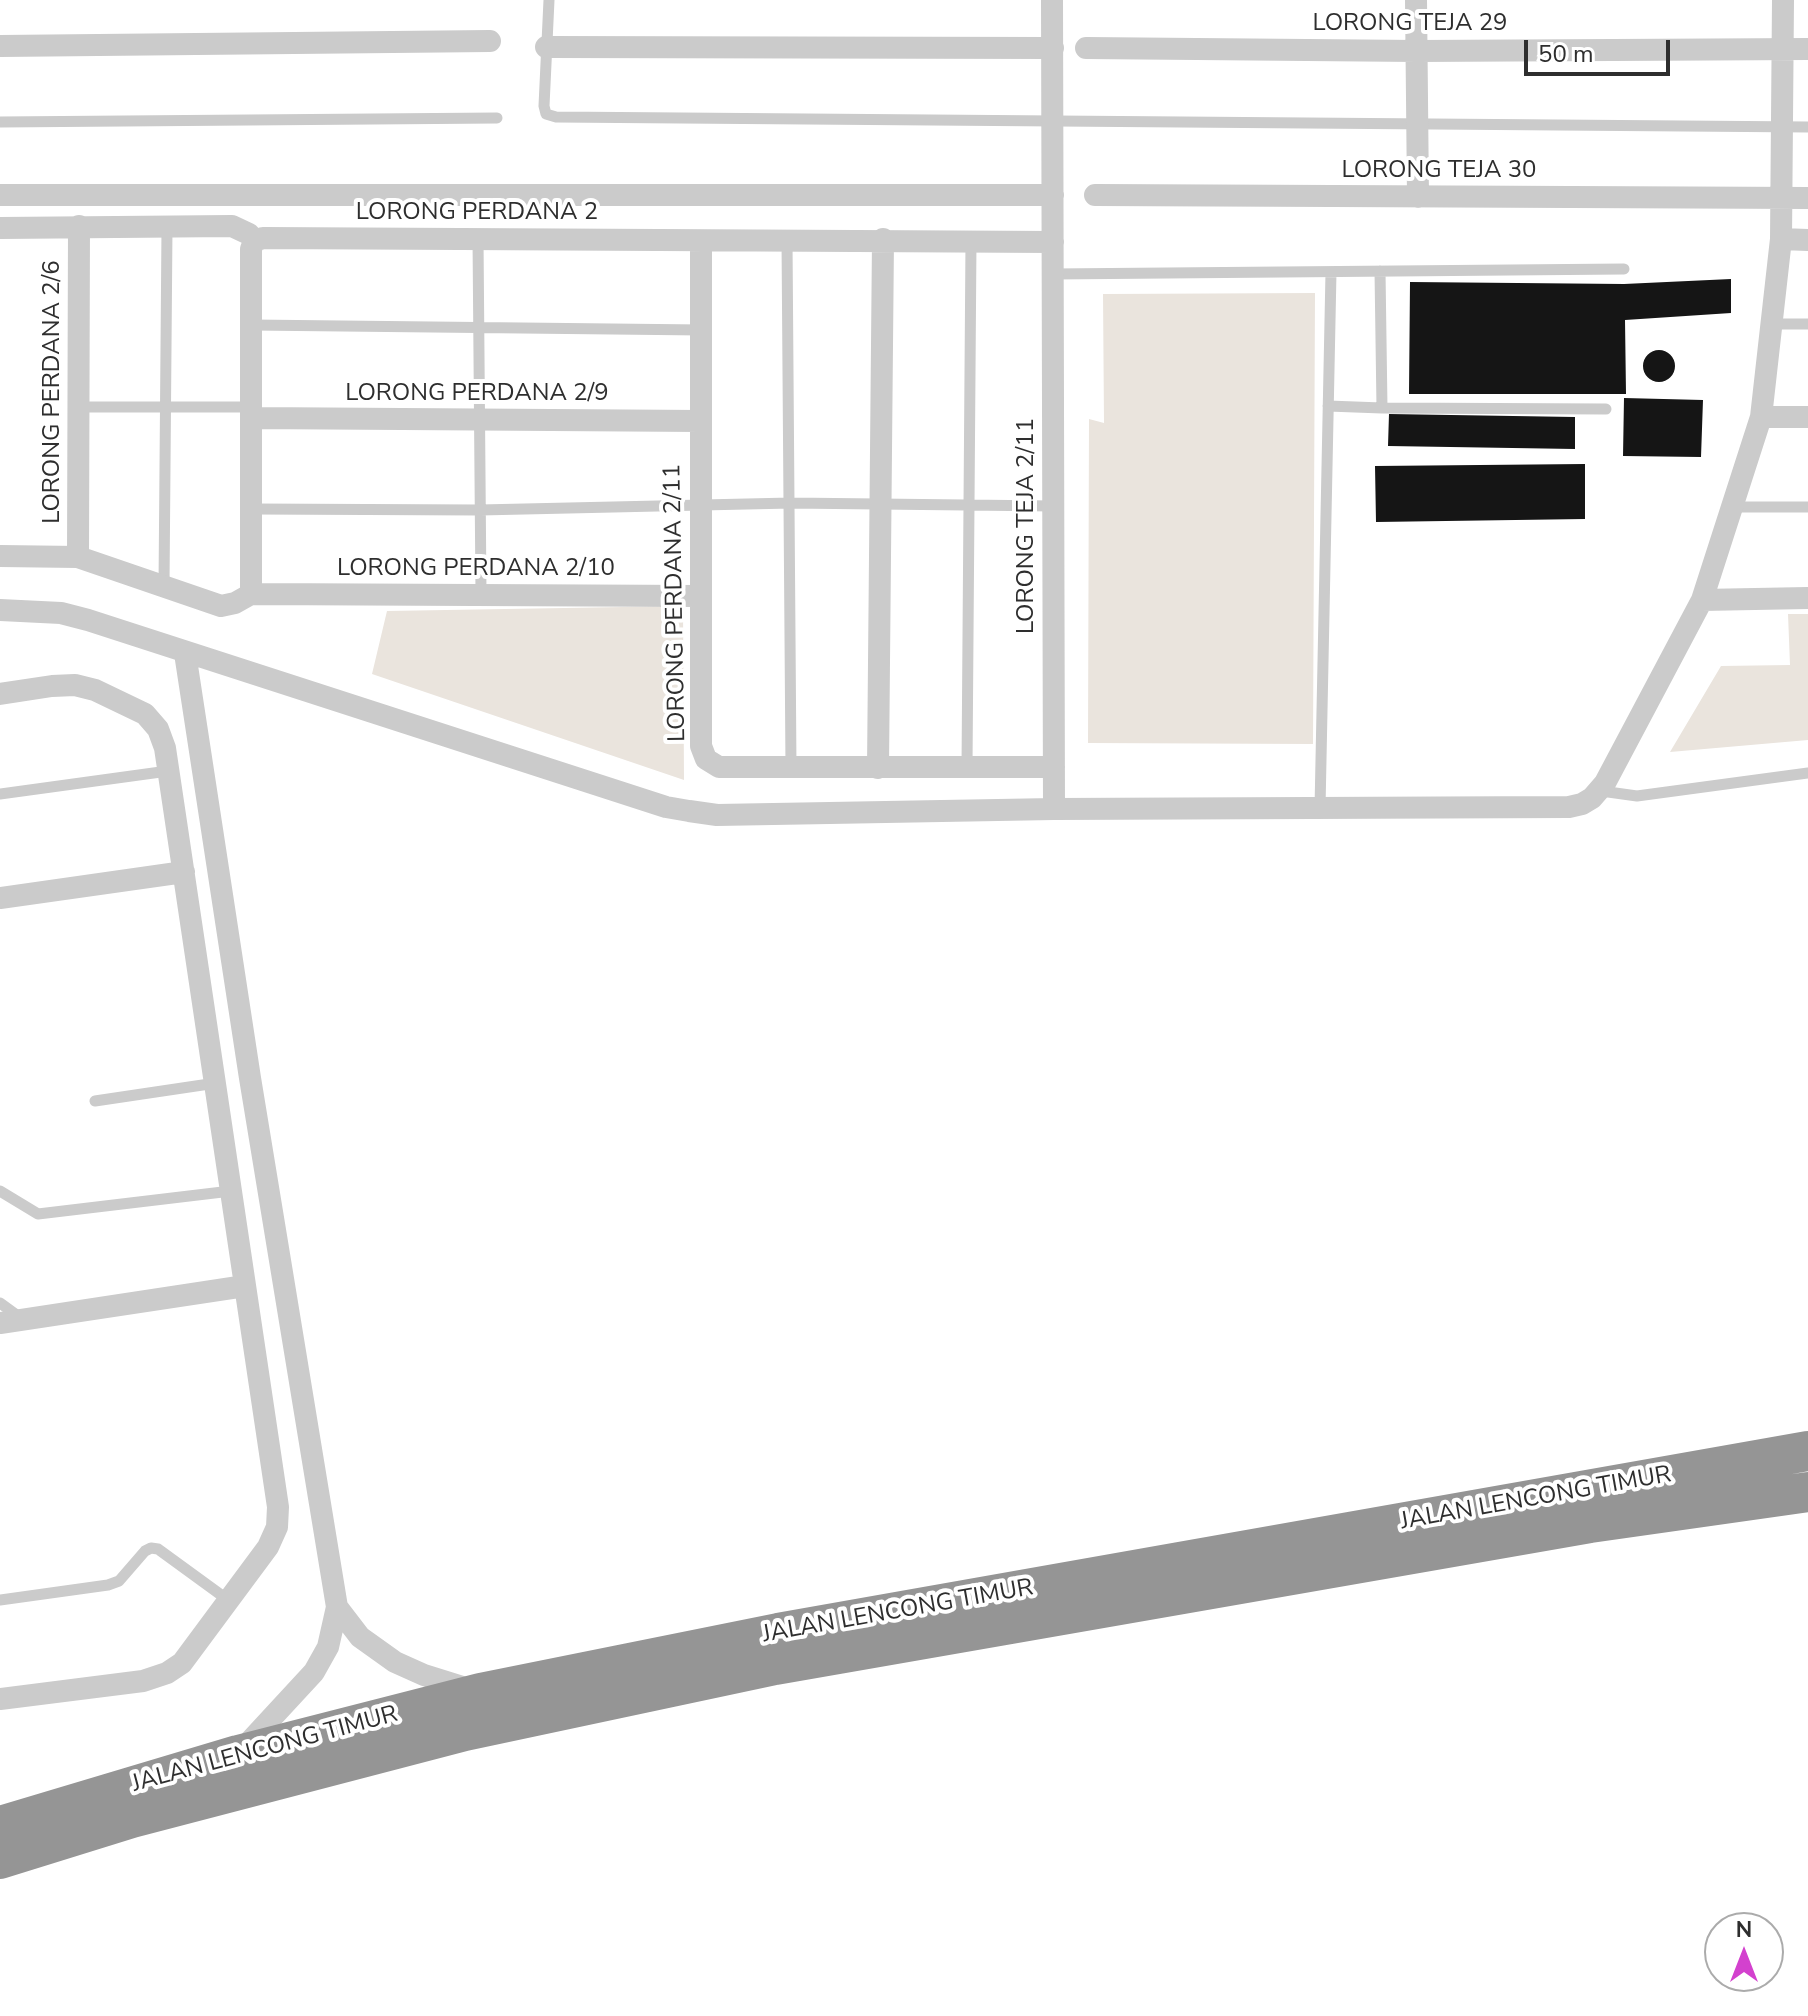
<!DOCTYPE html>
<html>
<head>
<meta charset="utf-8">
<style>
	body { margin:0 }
	#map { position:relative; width:1808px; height:2016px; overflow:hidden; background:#fff; font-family:"Nunito Sans",sans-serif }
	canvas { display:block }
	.north { position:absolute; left:1704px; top:1912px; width:80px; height:80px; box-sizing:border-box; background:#fff; border:2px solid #ababab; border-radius:50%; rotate:0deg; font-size:22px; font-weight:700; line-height:32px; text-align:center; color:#2e2e2e }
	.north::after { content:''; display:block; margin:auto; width:28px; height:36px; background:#d341ce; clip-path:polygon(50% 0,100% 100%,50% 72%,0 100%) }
	.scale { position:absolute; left:1524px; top:40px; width:146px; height:36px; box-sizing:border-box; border:4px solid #2e2e2e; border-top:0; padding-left:10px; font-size:24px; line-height:28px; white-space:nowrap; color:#2e2e2e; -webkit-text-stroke:6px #fff; paint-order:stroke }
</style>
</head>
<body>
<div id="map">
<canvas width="1808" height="2016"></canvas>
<div class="north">N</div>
<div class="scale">50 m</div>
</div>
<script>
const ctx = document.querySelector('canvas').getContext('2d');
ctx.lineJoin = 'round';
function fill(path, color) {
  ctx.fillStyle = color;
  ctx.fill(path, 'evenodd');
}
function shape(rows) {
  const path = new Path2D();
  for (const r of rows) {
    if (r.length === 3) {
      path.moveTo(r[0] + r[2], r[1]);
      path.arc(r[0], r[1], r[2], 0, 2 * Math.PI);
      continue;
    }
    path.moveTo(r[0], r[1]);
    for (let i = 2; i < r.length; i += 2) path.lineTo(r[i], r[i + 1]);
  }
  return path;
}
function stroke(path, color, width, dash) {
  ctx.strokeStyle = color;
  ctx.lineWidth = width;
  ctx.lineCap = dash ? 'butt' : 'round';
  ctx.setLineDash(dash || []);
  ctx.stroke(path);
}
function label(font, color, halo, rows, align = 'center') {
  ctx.font = font + ' "Nunito Sans",sans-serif';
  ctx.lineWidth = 8;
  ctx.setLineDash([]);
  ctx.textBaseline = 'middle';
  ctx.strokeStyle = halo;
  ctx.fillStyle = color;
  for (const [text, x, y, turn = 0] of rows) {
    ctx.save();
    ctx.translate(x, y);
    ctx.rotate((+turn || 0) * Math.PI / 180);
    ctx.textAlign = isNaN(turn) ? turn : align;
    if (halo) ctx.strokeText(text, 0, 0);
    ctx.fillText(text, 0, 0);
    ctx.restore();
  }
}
const green = shape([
	[1315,293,1313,744,1088,743,1089,419,1104,423,1103,294],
	[683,606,684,780,372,674,387,611],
	[1788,614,1808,614,1808,740,1670,752,1721,666,1790,665]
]);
const building = shape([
	[1731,279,1731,313,1625,320,1626,394,1409,394,1410,282,1624,284],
	[1659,366,16],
	[1624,398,1703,400,1701,457,1623,456],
	[1389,414,1575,417,1575,449,1388,446],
	[1585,464,1585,519,1376,522,1375,466]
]);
const lane = shape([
	[549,0,544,106,546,114,556,117,1808,127],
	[0,122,497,118],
	[478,238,481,594],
	[787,240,791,768],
	[1053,274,1624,269],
	[1773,324,1808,324],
	[252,325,702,330],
	[1328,406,1382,408,1380,271],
	[78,407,252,407],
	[1382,408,1606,409],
	[1732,507,1808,507],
	[253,509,480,510,791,503,1053,506],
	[164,586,167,228],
	[967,767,971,241],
	[1601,791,1637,796,1808,773],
	[0,794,168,771],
	[1320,808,1331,272],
	[95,1101,216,1083],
	[0,1191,38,1214,231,1191],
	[0,1303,22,1319],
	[0,1600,108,1585,119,1581,145,1551,151,1548,158,1549,228,1600]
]);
const street = shape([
	[1052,0,1054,809],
	[1416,0,1418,197],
	[0,46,490,41],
	[546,47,1053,48],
	[1086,48,1417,51,1808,49],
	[0,195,1053,195],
	[1095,195,1808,198],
	[0,228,232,226,249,234,254,241],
	[1781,239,1808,240],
	[701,241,701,746,706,759,719,767,1054,767],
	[1761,417,1808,417],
	[253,418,700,421],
	[0,556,78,557,221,606,235,603,251,594,700,596],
	[78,557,79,226],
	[251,594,251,249,254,241,263,238,1053,242],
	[1702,600,1808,598],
	[0,610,61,613,88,620,666,807,689,811,717,815,1054,809,1569,807,1582,804,1592,798,1605,783,1702,600,1761,417,1781,239,1783,0],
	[185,653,250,1078,337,1607,328,1647,314,1672,241,1751],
	[0,694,52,686,75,685,95,690,145,714,158,729,165,748,278,1507,277,1527,268,1547,182,1663,167,1673,143,1681,0,1699],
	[878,768,883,239],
	[0,898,184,872],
	[0,1323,245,1286],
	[337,1607,360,1637,395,1662,424,1675,472,1690]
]);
const highway = shape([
	[0,1826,238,1755,480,1693,778,1633,1808,1451],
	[0,1859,132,1818,465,1731,775,1665,1590,1523,1808,1492]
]);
const streetNames = [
	["LORONG TEJA 29",1410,24],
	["LORONG TEJA 30",1439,171],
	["LORONG PERDANA 2",477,213],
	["LORONG PERDANA 2/6",53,392,-90],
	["LORONG PERDANA 2/9",477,394],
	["LORONG TEJA 2/11",1027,526,-90],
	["LORONG PERDANA 2/10",476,569],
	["LORONG PERDANA 2/11",676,603,-91],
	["JALAN LENCONG TIMUR",1536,1499,-10],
	["JALAN LENCONG TIMUR",898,1612,-10],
	["JALAN LENCONG TIMUR",265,1750,-15]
];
fill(green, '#eae4dd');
fill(building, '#151515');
stroke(lane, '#cbcbcb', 11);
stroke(street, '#cbcbcb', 22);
stroke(highway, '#959595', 40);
label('24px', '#2e2e2e', '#fff', streetNames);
</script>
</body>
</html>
